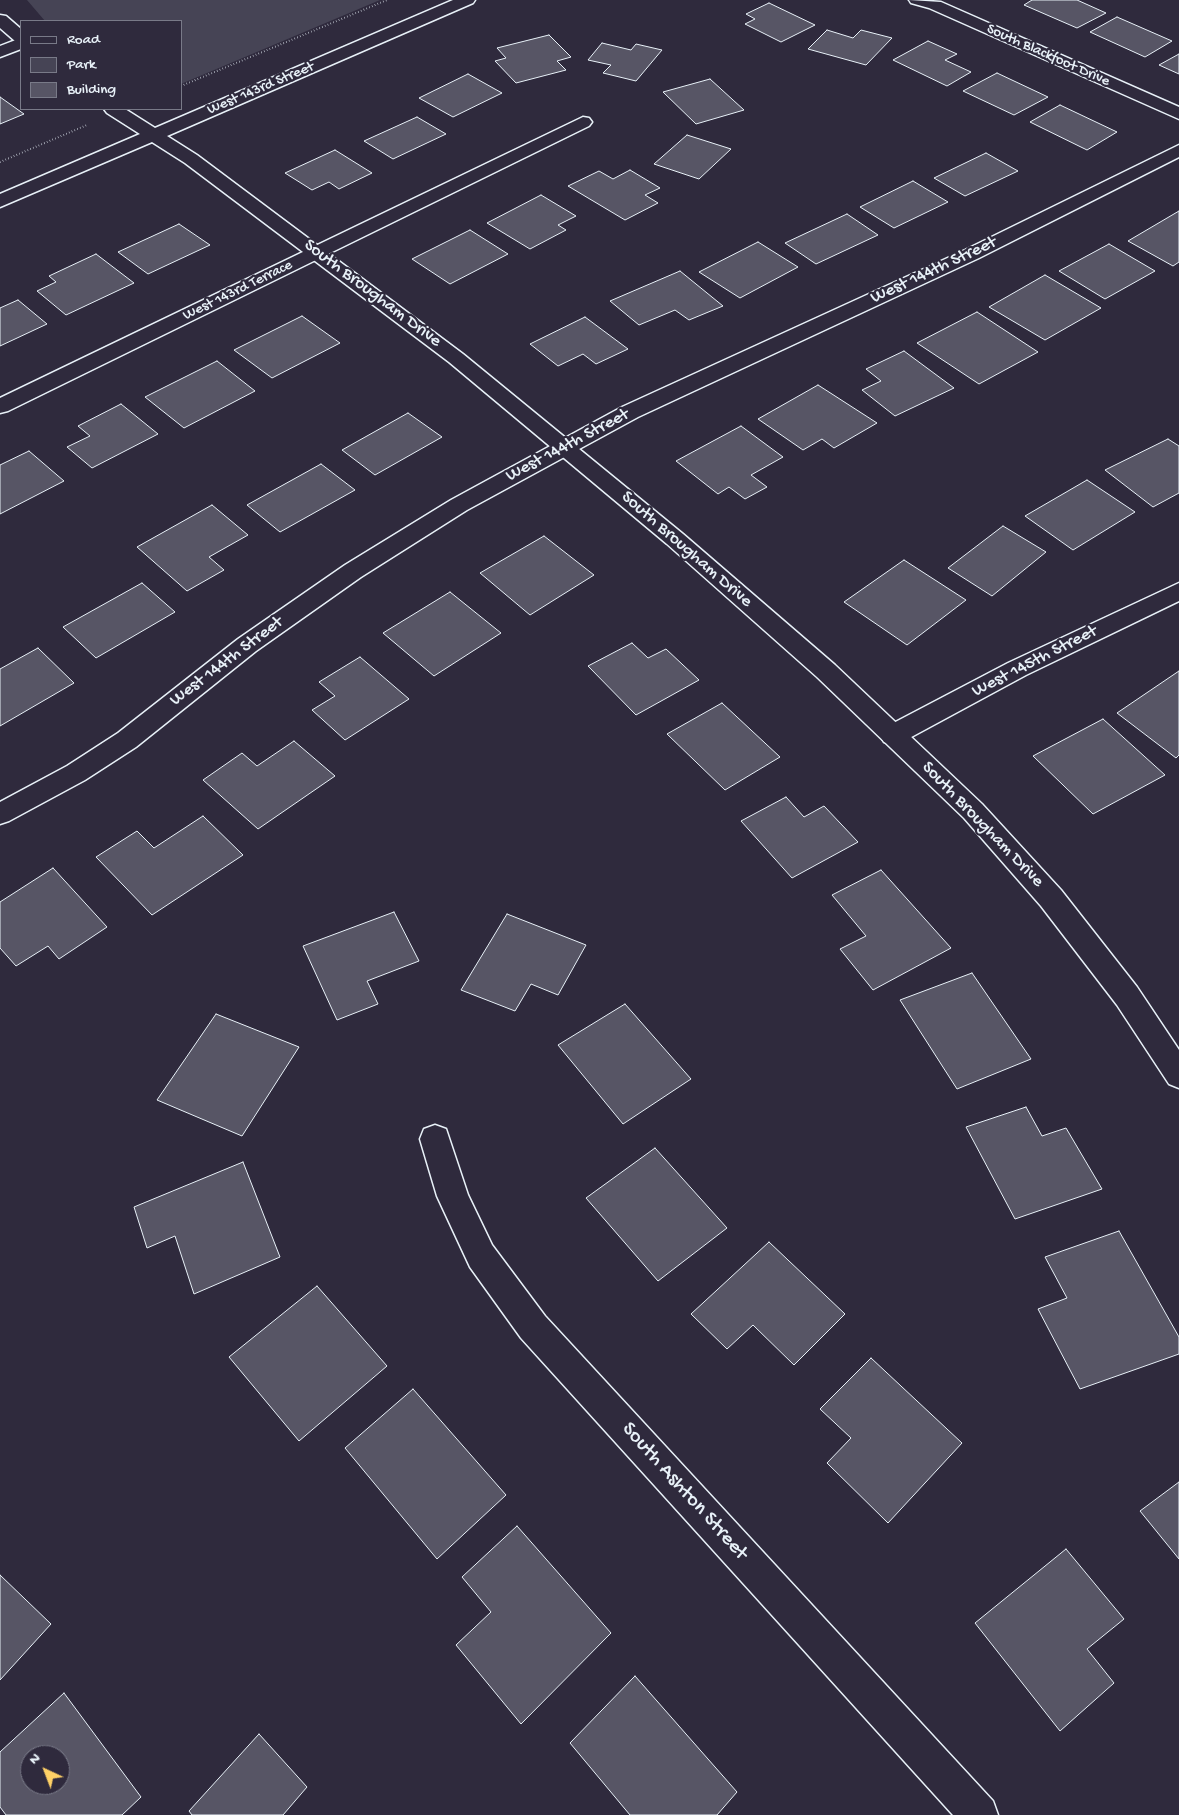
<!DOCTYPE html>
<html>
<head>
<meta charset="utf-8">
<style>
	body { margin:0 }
	#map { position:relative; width:1179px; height:1815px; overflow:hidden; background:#2f2a3d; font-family:"Gochi Hand",sans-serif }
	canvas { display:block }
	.legend { position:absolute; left:20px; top:20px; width:162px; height:90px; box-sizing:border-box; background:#2f2a3d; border:1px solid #797a88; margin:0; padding:6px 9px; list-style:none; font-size:15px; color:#e8f1f8 }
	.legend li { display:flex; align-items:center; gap:10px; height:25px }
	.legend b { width:25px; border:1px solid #797a88 }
	.north { position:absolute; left:20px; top:1745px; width:50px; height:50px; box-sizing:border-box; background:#2f2a3d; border:1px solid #797a88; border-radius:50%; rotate:317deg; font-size:14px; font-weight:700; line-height:20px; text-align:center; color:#e8f1f8 }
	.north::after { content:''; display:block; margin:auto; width:18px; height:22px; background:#ffd166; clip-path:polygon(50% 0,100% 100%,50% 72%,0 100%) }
</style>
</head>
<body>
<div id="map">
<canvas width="1179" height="1815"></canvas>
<ul class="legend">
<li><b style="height:6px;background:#2f2a3d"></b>Road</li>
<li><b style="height:14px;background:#464455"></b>Park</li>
<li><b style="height:14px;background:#575565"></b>Building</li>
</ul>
<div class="north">N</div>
</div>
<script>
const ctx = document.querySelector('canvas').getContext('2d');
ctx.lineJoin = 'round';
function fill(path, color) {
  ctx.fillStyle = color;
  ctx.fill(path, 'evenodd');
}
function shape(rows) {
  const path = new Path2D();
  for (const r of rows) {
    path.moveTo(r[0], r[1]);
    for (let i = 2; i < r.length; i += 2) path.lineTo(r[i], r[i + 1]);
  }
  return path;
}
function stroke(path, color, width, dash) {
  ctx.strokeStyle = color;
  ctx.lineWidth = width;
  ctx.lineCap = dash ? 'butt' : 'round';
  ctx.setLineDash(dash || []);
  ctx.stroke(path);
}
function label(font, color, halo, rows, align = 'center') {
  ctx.font = font + ' "Gochi Hand",sans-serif';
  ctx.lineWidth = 4.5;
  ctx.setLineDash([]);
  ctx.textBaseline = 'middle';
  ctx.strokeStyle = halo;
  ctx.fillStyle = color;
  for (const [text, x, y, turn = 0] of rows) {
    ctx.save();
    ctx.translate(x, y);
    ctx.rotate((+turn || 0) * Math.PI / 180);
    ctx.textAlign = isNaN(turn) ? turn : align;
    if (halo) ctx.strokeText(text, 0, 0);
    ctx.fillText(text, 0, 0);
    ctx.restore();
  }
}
const green = shape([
	[27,0,380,0,181,84,181,21,45,21]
]);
const building = shape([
	[1032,0,1077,0,1106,13,1077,28,1024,5,1032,0],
	[769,3,815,25,781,42,745,24,755,19,746,14,769,3],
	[1117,17,1172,41,1145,57,1090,32,1117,17],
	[827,30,853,38,861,30,892,38,866,65,808,49,827,30],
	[549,35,571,57,557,61,566,70,516,83,495,61,506,58,497,48,549,35],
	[928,41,957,54,945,60,971,72,947,86,893,60,928,41],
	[602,43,631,50,636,44,662,50,636,81,603,73,611,65,588,60,602,43],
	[1179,54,1179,74,1159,65,1179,54],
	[997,73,1048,97,1014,115,963,91,997,73],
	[468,74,502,93,453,117,419,98,468,74],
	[710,79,744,110,696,124,663,92,710,79],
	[0,97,24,114,0,124,0,97],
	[1060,105,1117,132,1087,150,1030,122,1060,105],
	[417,117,446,134,393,159,364,141,417,117],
	[687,135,731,149,699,179,654,164,687,135],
	[335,150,372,173,339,189,329,182,312,190,285,173,335,150],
	[986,153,1018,171,965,196,934,178,986,153],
	[630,170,660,188,645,195,658,203,625,220,568,186,599,171,613,179,630,170],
	[913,181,948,202,894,228,860,207,913,181],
	[541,195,576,216,558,225,566,230,530,249,487,223,541,195],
	[1179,211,1179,262,1173,266,1128,241,1179,211],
	[847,214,878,235,816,264,785,243,847,214],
	[179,224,210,245,148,274,118,252,179,224],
	[470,230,508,254,450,284,412,259,470,230],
	[758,242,798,267,740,298,699,272,758,242],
	[1109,244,1155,271,1105,299,1059,271,1109,244],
	[96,254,134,283,66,315,37,291,56,282,49,276,96,254],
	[680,271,723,306,689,320,675,310,639,325,610,301,680,271],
	[1045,275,1101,308,1045,340,989,307,1045,275],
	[18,300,47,324,0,346,0,308,18,300],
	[977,312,1038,352,979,384,917,343,977,312],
	[302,316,340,343,272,378,234,350,302,316],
	[585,317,628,349,596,364,583,354,558,366,530,344,585,317],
	[904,351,954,388,895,416,862,390,881,381,866,369,904,351],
	[217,361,255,391,184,428,145,397,217,361],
	[818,385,877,423,834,448,822,439,803,450,758,419,818,385],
	[121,404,158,434,92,468,67,447,90,436,78,426,121,404],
	[408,413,442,437,375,475,342,450,408,413],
	[741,426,783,457,751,475,767,487,745,499,729,487,718,494,676,461,741,426],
	[1168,439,1179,446,1179,493,1153,507,1105,470,1168,439],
	[29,451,64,481,0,514,0,465,29,451],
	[321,464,355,490,280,532,247,505,321,464],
	[1087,480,1135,512,1073,550,1025,516,1087,480],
	[212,505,248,535,209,557,224,570,187,591,137,547,212,505],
	[1003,526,1046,552,992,596,948,568,1003,526],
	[544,536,594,575,530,615,480,573,544,536],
	[904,560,966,600,907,645,844,602,904,560],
	[142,583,175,612,96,658,63,627,142,583],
	[450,592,501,633,434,676,383,633,450,592],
	[632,643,648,658,666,649,699,680,636,715,588,666,632,643],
	[38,648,74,683,0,726,0,669,38,648],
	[360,657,409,699,345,740,312,710,335,696,319,682,360,657],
	[1179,671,1179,755,1176,758,1117,713,1179,671],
	[722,703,780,757,725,790,667,734,722,703],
	[1103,719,1165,775,1093,814,1033,756,1103,719],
	[294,741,335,776,258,829,203,780,242,753,257,766,294,741],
	[786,797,804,817,824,806,858,842,792,878,741,821,786,797],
	[203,816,243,855,152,915,96,857,137,831,154,848,203,816],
	[53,868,107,927,59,959,48,946,16,966,0,948,0,902,53,868],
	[881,870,951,948,873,990,840,949,866,936,832,895,881,870],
	[394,912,419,961,367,981,378,1004,337,1020,303,946,394,912],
	[507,914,586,945,558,995,531,984,515,1011,461,990,507,914],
	[972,973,1031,1059,957,1089,900,1000,972,973],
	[625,1004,691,1079,623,1124,558,1045,625,1004],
	[216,1014,299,1047,242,1136,157,1100,216,1014],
	[1026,1107,1042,1136,1066,1128,1102,1189,1015,1219,966,1127,1026,1107],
	[655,1148,727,1228,658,1281,586,1198,655,1148],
	[243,1162,280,1257,194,1294,175,1236,147,1248,134,1207,243,1162],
	[1119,1231,1179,1337,1179,1354,1080,1389,1038,1309,1067,1298,1045,1257,1119,1231],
	[769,1242,845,1314,794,1365,753,1325,727,1349,691,1314,769,1242],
	[317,1286,387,1366,299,1441,229,1357,317,1286],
	[871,1358,962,1443,888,1523,827,1463,851,1438,820,1409,871,1358],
	[413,1389,506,1495,437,1559,345,1448,413,1389],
	[1179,1482,1179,1559,1140,1511,1179,1482],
	[517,1526,611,1633,521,1724,456,1645,491,1612,462,1577,517,1526],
	[1066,1549,1124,1619,1087,1649,1114,1683,1060,1731,975,1623,1066,1549],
	[0,1575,51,1624,0,1680,0,1575],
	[635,1676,737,1792,717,1815,630,1815,570,1743,635,1676],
	[64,1693,141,1797,122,1815,6,1815,0,1807,0,1752,64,1693],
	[30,1755,60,1755,60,1785,30,1785,30,1755],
	[259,1734,307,1787,283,1815,192,1815,189,1811,259,1734]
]);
const path = shape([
	[181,86,387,0],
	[0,162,87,125]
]);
const minor = shape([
	[909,0,941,2,1179,107,1179,119,929,8,911,3,909,0],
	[21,38,21,49,0,57,0,46,21,38],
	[583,117,589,118,592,122,589,126,8,411,0,413,0,398,583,117],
	[1179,145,1179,157,979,258,638,417,467,510,361,577,256,651,136,747,85,780,9,821,0,824,0,802,67,766,118,733,238,639,345,565,451,500,622,407,965,250,1179,145],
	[1179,583,1179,601,1026,675,902,742,893,744,884,742,880,735,884,728,1008,663,1179,583],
	[435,1125,446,1129,468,1195,492,1245,545,1316,993,1801,998,1815,953,1815,521,1338,470,1267,437,1196,420,1139,424,1129,435,1125]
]);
const tertiary = shape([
	[453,0,475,0,473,3,167,136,197,155,463,354,683,534,835,665,982,804,1061,890,1137,987,1179,1050,1179,1088,1169,1084,1117,1005,1041,906,964,818,817,677,667,544,449,362,185,163,152,142,0,207,0,194,140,134,107,113,104,109,125,109,155,128,453,0],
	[0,15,6,16,21,29,21,42,15,41,0,28,0,15]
]);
const farStreetnames = [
	["South Blackfoot Drive",1048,56,24],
	["West 143rd Street",261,89,-23],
	["West 143rd Terrace",238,291,-26]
];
const streetNames = [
	["West 144th Street",934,271,-25],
	["South Brougham Drive",372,294,37],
	["West 144th Street",568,446,-28],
	["South Brougham Drive",686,550,41],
	["West 144th Street",227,662,-37],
	["West 145th Street",1035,662,-27],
	["South Brougham Drive",982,825,46]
];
const nearStreetnames = [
	["South Ashton Street",684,1492,48]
];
fill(green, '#464455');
fill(building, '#575565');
stroke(building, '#e8f1f8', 1);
stroke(minor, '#e8f1f8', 3);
stroke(tertiary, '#e8f1f8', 3);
stroke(path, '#e8f1f8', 2, [0.5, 2.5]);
fill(minor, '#2f2a3d');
fill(tertiary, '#2f2a3d');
label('15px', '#e8f1f8', '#2f2a3d', farStreetnames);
label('18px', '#e8f1f8', '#2f2a3d', streetNames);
label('21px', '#e8f1f8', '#2f2a3d', nearStreetnames);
</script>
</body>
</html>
